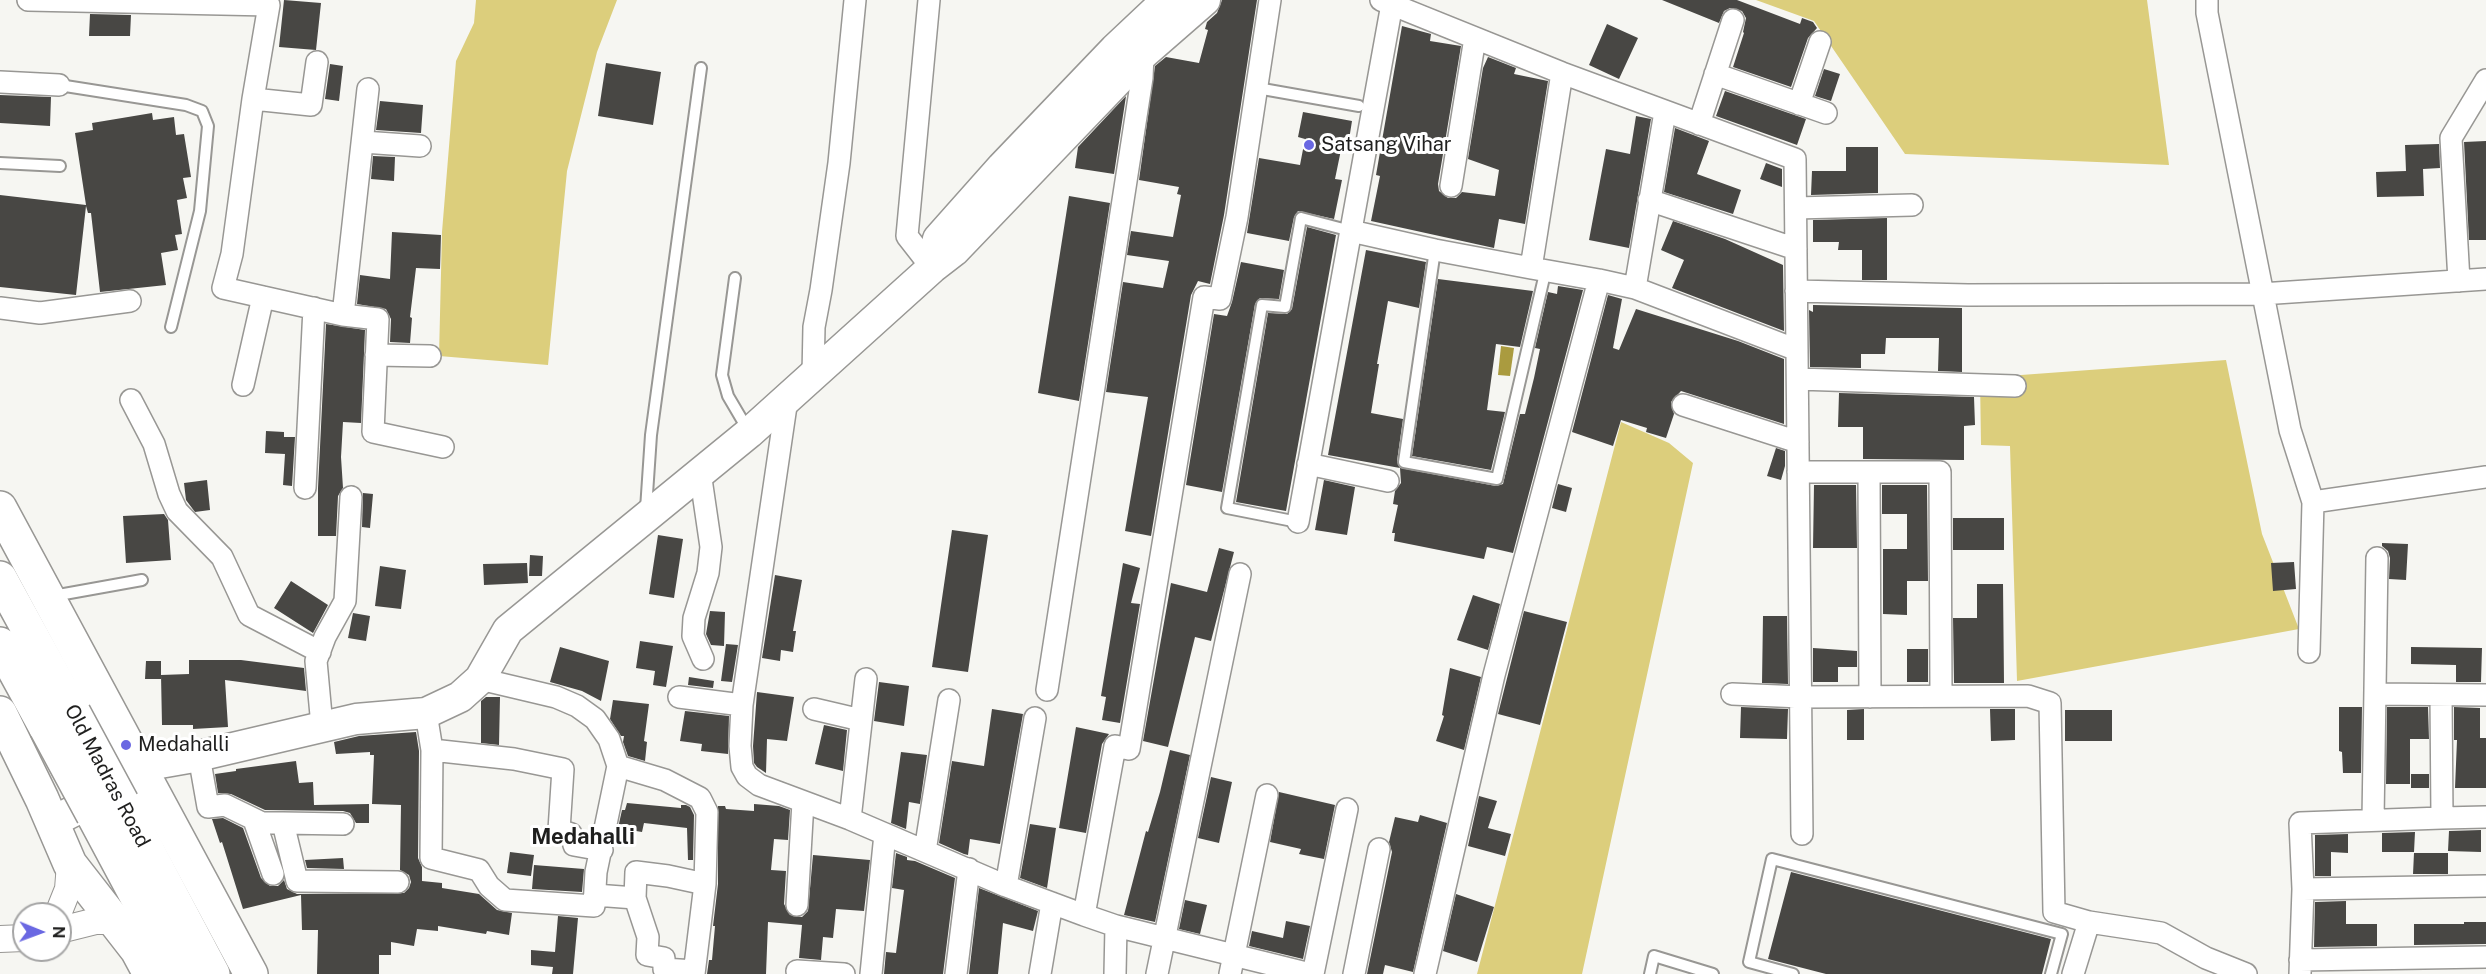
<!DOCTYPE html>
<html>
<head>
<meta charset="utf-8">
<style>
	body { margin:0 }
	#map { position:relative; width:2486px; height:974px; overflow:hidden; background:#f6f6f2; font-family:"Public Sans",sans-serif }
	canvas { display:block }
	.north { position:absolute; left:12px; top:902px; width:60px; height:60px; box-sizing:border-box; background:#fff; border:2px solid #a5a5a5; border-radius:50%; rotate:91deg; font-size:16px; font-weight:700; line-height:24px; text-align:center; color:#1f1f1e }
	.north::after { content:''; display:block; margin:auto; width:21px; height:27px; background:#6a68e2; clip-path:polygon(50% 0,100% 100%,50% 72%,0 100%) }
</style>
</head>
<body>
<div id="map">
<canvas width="2486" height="974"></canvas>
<div class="north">N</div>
</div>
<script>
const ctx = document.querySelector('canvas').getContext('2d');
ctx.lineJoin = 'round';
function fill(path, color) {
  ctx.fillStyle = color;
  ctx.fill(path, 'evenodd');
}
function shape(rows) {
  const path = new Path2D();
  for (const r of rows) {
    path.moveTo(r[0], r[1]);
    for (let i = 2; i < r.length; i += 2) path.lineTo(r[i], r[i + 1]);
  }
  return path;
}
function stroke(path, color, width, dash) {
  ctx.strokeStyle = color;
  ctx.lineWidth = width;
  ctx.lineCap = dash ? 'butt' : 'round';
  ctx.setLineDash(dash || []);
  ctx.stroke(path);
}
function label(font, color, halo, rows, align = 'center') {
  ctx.font = font + ' "Public Sans",sans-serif';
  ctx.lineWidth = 6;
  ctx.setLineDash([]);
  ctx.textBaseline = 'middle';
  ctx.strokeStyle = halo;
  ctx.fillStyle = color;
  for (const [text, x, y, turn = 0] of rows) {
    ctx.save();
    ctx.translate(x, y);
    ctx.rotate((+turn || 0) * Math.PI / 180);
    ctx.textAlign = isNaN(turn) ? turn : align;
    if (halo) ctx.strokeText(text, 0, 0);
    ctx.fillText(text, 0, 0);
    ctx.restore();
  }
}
const green = shape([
	[476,0,617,0,597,52,567,171,548,365,439,356,442,232,456,61,474,23],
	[1756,0,2147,0,2169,165,1905,154,1814,21],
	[2226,360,2262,534,2299,629,2017,681,2010,446,1981,445,1980,378],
	[1621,422,1669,443,1693,463,1582,974,1477,974]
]);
const water = shape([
	[1501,346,1514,348,1510,376,1498,375]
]);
const building = shape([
	[284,0,321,3,316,50,279,47],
	[1222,0,1257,0,1224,215,1210,284,1198,281,1191,295,1151,536,1125,531,1148,397,1106,392,1123,282,1163,288,1169,261,1127,255,1131,231,1173,237,1181,195,1177,194,1179,187,1139,180,1155,66,1166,57,1199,63,1208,30,1205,29,1207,22,1217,13],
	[1662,0,1737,0,1800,24,1802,18,1813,22,1817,28,1808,38,1791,87,1733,67,1744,33,1743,32,1746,18,1742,11,1730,8,1724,11,1719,23],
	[90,14,131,15,130,36,89,36],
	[1607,24,1638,38,1619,79,1589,65],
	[1402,26,1431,34,1430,41,1461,46,1438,184,1439,191,1448,198,1456,198,1462,192,1495,196,1499,170,1468,159,1483,68,1488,57,1516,68,1514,74,1548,81,1525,224,1499,219,1494,248,1371,221,1380,176,1376,175],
	[606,63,661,72,653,125,598,116],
	[330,64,343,66,339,101,325,99],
	[1824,69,1840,74,1831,101,1815,96],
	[1725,91,1806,119,1797,145,1716,116],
	[0,95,51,97,50,126,0,123],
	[1126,96,1114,174,1075,168,1078,147],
	[380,101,423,105,421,133,376,130],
	[1303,112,1352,121,1348,146,1342,145,1335,179,1342,180,1334,219,1298,211,1294,217,1289,241,1247,233,1259,158,1300,165,1305,139,1298,137],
	[152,113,153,120,174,117,176,135,184,134,191,177,183,178,187,198,177,200,182,234,175,235,178,250,161,253,166,285,100,292,91,213,88,213,86,206,76,295,0,287,0,195,86,205,75,133,93,130,92,123],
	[1636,116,1651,119,1629,248,1589,240,1606,149,1630,154],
	[1675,128,1709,141,1697,174,1741,190,1733,214,1664,192],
	[2486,141,2486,240,2469,240,2464,142],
	[2439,144,2440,168,2423,169,2424,196,2377,197,2376,172,2406,171,2405,145],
	[1846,147,1878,147,1878,193,1811,195,1812,171,1846,171],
	[373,156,395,157,394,181,371,179],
	[1766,163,1782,169,1782,187,1760,179],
	[1069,196,1110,203,1079,401,1038,393],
	[1887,218,1887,280,1862,280,1862,250,1838,250,1839,242,1813,242,1813,220],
	[1673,221,1725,239,1783,265,1784,331,1672,288,1684,260,1661,250],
	[1307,227,1336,235,1286,511,1236,502,1268,313,1287,314,1292,309],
	[392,232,441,235,440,269,416,268,410,317,412,318,410,343,390,342,391,319,386,309,357,304,360,275,390,279],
	[1366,250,1426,262,1419,308,1388,301,1377,364,1379,364,1371,413,1403,419,1397,461,1400,468,1328,455],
	[1241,262,1284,270,1279,299,1260,298,1255,304,1222,492,1186,485,1214,314,1227,316,1232,302],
	[1438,279,1533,291,1520,347,1496,344,1487,410,1505,412,1491,470,1412,456],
	[1558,286,1583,290,1513,553,1487,547,1484,559,1394,541,1395,533,1392,533,1398,505,1393,504,1395,491,1401,483,1400,468,1496,486,1503,484,1520,414,1525,414,1534,378,1540,349,1535,348,1548,292,1557,294],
	[1608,295,1622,299,1613,348,1619,350,1636,309,1738,341,1784,359,1784,424,1681,391,1671,402,1674,414,1666,438,1646,432,1647,428,1621,420,1613,446,1572,432],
	[1813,305,1962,308,1962,372,1938,371,1939,338,1886,338,1885,354,1861,354,1861,368,1810,367,1809,310,1813,312],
	[326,324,365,330,361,423,343,422,341,457,343,488,338,496,336,536,318,536,318,488],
	[1839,393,1974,397,1975,425,1964,426,1964,460,1863,459,1863,427,1838,427],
	[266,431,284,432,284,437,295,437,292,486,283,485,285,454,265,453],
	[1776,448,1785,451,1785,466,1781,480,1767,476],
	[207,480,210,510,195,512,186,500,184,483],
	[1324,480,1355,487,1347,535,1315,530],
	[1558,484,1572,488,1566,512,1552,508],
	[1814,485,1856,485,1857,548,1813,548],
	[1882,485,1927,485,1928,581,1907,581,1907,615,1883,614,1883,549,1907,549,1907,514,1882,514],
	[363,493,373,494,370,528,362,527],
	[164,514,168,520,171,560,126,563,123,516],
	[1953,518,2004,518,2004,550,1953,550],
	[952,530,988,535,968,672,932,667],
	[658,535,683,539,674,598,649,594],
	[2382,543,2408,544,2406,580,2389,579,2390,558,2388,551,2382,546],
	[1219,548,1234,552,1211,641,1195,637,1168,747,1143,741,1171,583,1207,592],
	[530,555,543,556,542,576,529,576],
	[2294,562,2296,589,2273,591,2271,563],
	[527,563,528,583,484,585,483,564],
	[1123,563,1140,568,1131,603,1140,604,1120,723,1102,720,1106,697,1101,696],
	[380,566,406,570,401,609,375,606],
	[775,575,802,580,793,631,796,631,793,652,781,650,780,661,762,658],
	[291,581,328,605,313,633,274,608],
	[1977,584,2003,584,2004,683,1954,683,1953,618,1977,618],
	[1473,595,1500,604,1488,650,1457,640],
	[710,611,725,612,724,646,711,645,706,634],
	[1524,611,1567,622,1540,725,1498,714],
	[353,613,370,616,366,641,348,638],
	[1763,616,1787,616,1788,684,1762,683],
	[640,641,673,646,666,687,653,685,655,671,636,668],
	[726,644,738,645,732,682,721,681],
	[560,647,609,661,601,701,582,691,550,682],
	[2411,647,2482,648,2481,682,2456,682,2456,665,2411,664],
	[1813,648,1857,651,1857,667,1838,667,1838,682,1813,682],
	[1907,649,1928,649,1928,682,1907,682],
	[189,660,241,660,304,668,306,691,225,680,228,727,193,729,193,725,162,725,161,675,189,674],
	[146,661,161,661,161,679,145,679],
	[1450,668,1481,677,1464,750,1436,741,1444,716,1442,715],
	[689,677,714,681,713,688,688,685],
	[879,682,909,686,904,726,874,721],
	[757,692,794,697,787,741,767,739,766,773,757,767,754,763,753,746],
	[486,697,500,697,499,745,481,743,481,701],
	[613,700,649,704,644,741,647,742,645,761,628,756,623,742,624,736,621,736,610,719],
	[1741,707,1788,709,1787,739,1740,738],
	[2339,707,2362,707,2361,773,2343,773,2342,752,2339,751],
	[2387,707,2428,707,2429,739,2410,739,2410,784,2386,784],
	[2454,707,2480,708,2480,738,2486,738,2486,788,2455,788,2457,740,2454,740],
	[992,709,1023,714,1000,844,970,839,968,855,964,854,939,843,952,761,984,766],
	[1864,709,1864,740,1847,740,1847,710],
	[1990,709,2015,709,2015,740,1991,741],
	[2065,710,2112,710,2112,741,2065,741],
	[685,711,729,716,728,754,701,751,702,744,680,741],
	[824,725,847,730,843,771,815,764],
	[1076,727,1109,734,1102,744,1086,833,1059,828],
	[416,732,419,751,418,858,422,867,422,881,442,883,442,888,479,894,497,910,512,913,509,935,487,931,486,934,438,926,438,931,417,929,414,946,391,942,391,955,379,955,379,974,317,974,318,930,302,930,301,895,243,909,222,842,220,843,212,819,223,818,243,828,261,878,270,886,278,886,284,880,287,889,297,894,404,893,409,888,411,882,409,875,400,870,401,805,372,804,374,755,370,755,370,752,336,754,334,742,359,736],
	[1170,750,1190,755,1155,922,1124,915,1146,831,1148,832,1160,792],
	[901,752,927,755,920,804,909,802,906,829,891,823],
	[296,761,299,783,313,782,314,805,369,804,369,823,356,823,350,813,343,811,265,810,231,794,218,793,215,774,236,771,236,769],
	[2411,774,2429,774,2429,788,2411,788],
	[1211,777,1232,782,1219,843,1198,838],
	[1279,792,1335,805,1324,859,1299,854,1301,849,1270,842],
	[1479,796,1497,801,1488,828,1511,834,1505,856,1468,846],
	[627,803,681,808,681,805,686,805,690,807,694,815,693,860,688,860,687,828,644,823,642,832,618,828,622,810,625,810],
	[754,804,779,806,790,810,788,840,774,839,771,870,786,871,784,904,790,915,802,917,808,911,813,855,870,860,864,911,836,909,833,938,823,937,821,960,799,958,802,925,768,922,766,974,707,974,709,960,712,960,715,926,713,926,718,884,718,806,725,806,726,809,754,811],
	[1420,815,1447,823,1413,972,1385,965,1383,974,1367,974,1392,852,1389,842,1395,817,1418,822],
	[1030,824,1056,828,1047,888,1020,878],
	[2481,830,2481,852,2448,851,2449,831],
	[2415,832,2414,852,2382,852,2382,833],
	[2348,834,2348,853,2331,852,2331,876,2315,876,2315,835],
	[510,852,534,855,531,876,507,873],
	[896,853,907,857,907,860,915,861,955,878,943,974,884,974,886,952,896,953,904,890,892,888],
	[2414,853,2448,853,2448,874,2413,874],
	[343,858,344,869,307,868,305,860],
	[534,865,584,869,582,892,532,889],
	[1791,872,2051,939,2042,974,1826,974,1768,959],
	[979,888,1038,911,1033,931,1003,923,998,974,969,974],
	[1456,894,1494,907,1477,962,1443,951],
	[1185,900,1207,905,1200,934,1179,929],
	[2346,901,2346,924,2377,924,2377,946,2314,947,2315,902],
	[558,916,578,918,573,974,552,974,553,967,531,965,531,950,555,952],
	[1286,921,1310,926,1303,959,1249,946,1252,931,1283,938],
	[2464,922,2486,922,2486,944,2414,945,2414,924,2464,924]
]);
const service = shape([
	[59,85,186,105,202,111,208,126,200,211,171,327],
	[1257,88,1359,106],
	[0,163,60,166],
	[1435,250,1404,462,1497,479,1546,269],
	[735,278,722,375,728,396,748,430],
	[646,509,651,435,701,68],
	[1298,522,1227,508,1262,305,1285,307,1301,218,1351,231],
	[53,596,142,580],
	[1650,974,1654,956,1713,974],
	[1793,974,1749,962,1772,859,2062,934,2051,974]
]);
const minor = shape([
	[28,0,269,5,253,99,232,254,223,288,343,315,378,319,373,432,443,447],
	[929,0,907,236,932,268],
	[1381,0,1562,73,1795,159,1802,834],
	[2207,0,2207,13,2290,430,2313,502,2309,652],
	[1715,74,1826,113],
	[0,82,59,85],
	[253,99,311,105,317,62],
	[1799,104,1820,42],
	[1699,124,1733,20],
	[363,142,420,146],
	[1451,186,1475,38],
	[1649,200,1796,249],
	[1796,208,1912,205],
	[1351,231,1435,250,1531,268],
	[1599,280,1635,288,1797,350],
	[2459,281,2451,138,2486,80],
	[1635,288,1665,112],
	[1796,291,1968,295,2261,294,2486,279],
	[0,308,40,313,130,301],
	[343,315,368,89],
	[376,355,430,356],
	[813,375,814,327,821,290,839,163,855,0],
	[1798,379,2015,386],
	[243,385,263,297],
	[787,399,742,705,740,746,742,767,747,776,759,785,850,819,1006,886,1084,915,1116,926,1310,974],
	[131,400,154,444,169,494,177,511,222,557,249,615,320,652],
	[1683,405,1798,442],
	[1308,464,1388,481],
	[700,472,711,547,708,573,694,618,693,636,703,659],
	[1798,472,1940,472,1941,696],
	[1869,472,1870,697],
	[305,488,314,308],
	[2313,502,2486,477],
	[1298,522,1392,4],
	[1047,690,1142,78,1143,54,1140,51],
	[1732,694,1801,697,2028,696,2050,703,2054,912,2089,922,2073,974],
	[2375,694,2486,695],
	[679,697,742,705],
	[814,709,861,720],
	[426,713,432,750,431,858,479,870,489,886,505,900,594,906,596,872,618,766,609,739,595,719,577,706,556,697,480,679],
	[322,726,316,661,325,637,345,601,351,497],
	[432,750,514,759,563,769,559,830,571,834,574,845,602,850],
	[199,756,208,807,225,805,262,823,283,823,297,881,398,882],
	[618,766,665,780,700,798,707,812,705,884,694,974],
	[2442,818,2486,817],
	[850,819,866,679],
	[254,820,273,874],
	[2373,820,2377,558],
	[283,823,343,824],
	[925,851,949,700],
	[1006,886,1035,718],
	[2303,889,2486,886],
	[595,895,635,898,636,872,668,876,705,884],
	[635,898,648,937,647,955,664,958,664,969,694,971],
	[797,905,803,802],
	[1084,915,1115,746,1129,749,1204,297,1220,299,1237,217,1270,0],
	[2089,922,2161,933,2206,958,2246,974],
	[2300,960,2486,957],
	[797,971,844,974],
	[871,974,885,834],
	[956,974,969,869],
	[1040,974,1052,903],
	[1115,974,1116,926],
	[1157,974,1240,574],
	[1230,974,1267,795],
	[1313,974,1347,809],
	[1354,974,1379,849],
	[1425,974,1494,675,1599,280,1531,268,1562,73],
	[2300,974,2303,889,2300,823,2442,818,2441,695]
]);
const tertiary = shape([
	[58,914,68,889,70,864],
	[60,930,96,921,114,921],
	[0,939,24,938]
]);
const secondary = shape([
	[933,262,938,239,1002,167,1115,49,1167,0],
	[52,822,143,776,154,764,194,757,356,719,426,713,460,697,480,679,508,630,749,433,932,268,954,251,1143,54,1205,0]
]);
const primary = shape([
	[0,508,251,974],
	[0,713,42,799,70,864,137,950,150,974]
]);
const trunk = shape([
	[0,578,74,713],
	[0,644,46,728],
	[122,802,213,974],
	[93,815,178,974]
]);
const trunkBridge = shape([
	[74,713,122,802],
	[46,728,93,815]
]);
const markers = [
	[1309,145,6,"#6a68e2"],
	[126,745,6,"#6a68e2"]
];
const poiNames = [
	["Satsang Vihar",1321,145],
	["Medahalli",138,745]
];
const streetNames = [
	["Old Madras Road",107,776,62]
];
const quarterNames = [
	["Medahalli",583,837]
];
fill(green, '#dcce7c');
fill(water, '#aa9b3f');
fill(building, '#484744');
stroke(service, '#989794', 14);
stroke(minor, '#989794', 24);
stroke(tertiary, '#989794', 28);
stroke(secondary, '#989794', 33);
stroke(primary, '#989794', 36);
stroke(trunk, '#989794', 36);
stroke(service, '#fff', 10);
stroke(minor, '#fff', 21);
stroke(tertiary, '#fff', 26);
stroke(secondary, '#fff', 30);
stroke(primary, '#fff', 33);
stroke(trunk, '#fff', 33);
stroke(trunkBridge, '#989794', 36, []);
stroke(trunkBridge, '#fff', 33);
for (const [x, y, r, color] of markers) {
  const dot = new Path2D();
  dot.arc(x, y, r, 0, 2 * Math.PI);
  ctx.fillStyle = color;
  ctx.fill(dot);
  stroke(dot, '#fff', 2);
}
label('20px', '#1f1f1e', '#fff', poiNames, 'left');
label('20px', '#1f1f1e', '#fff', streetNames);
label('bold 22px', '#1f1f1e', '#fff', quarterNames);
</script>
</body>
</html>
